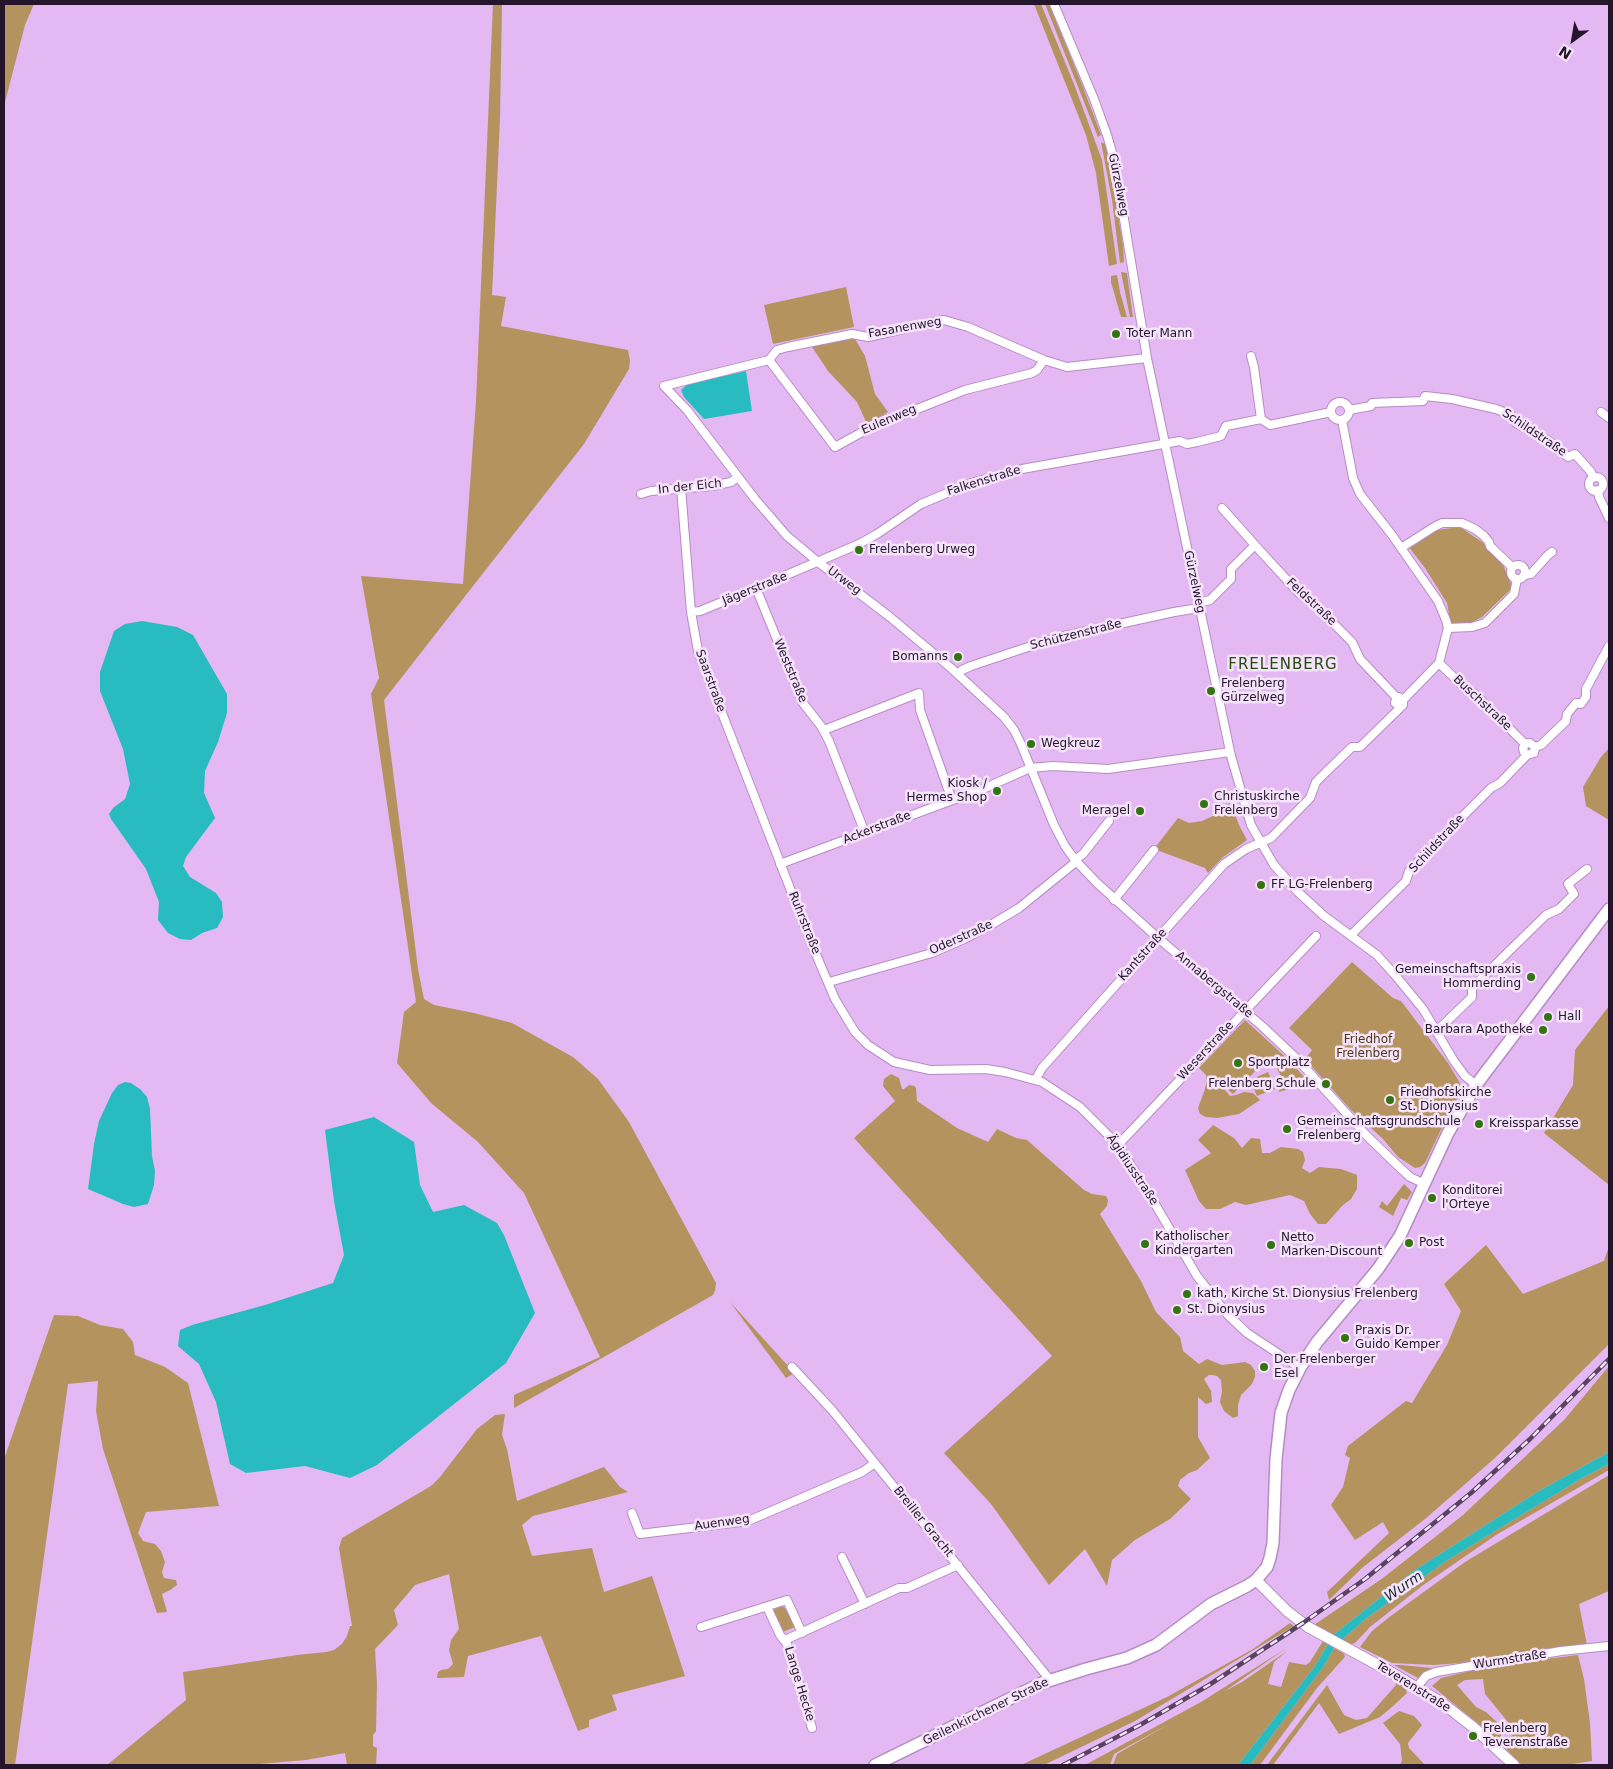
<!DOCTYPE html>
<html>
<head>
<meta charset="utf-8">
<style>
	body { margin:0 }
	#map { position:relative; width:1613px; height:1769px; overflow:hidden; background:#e4b8f2; font-family:"DejaVu Sans",sans-serif }
	canvas { display:block }
	.frame { position:absolute; inset:0; border:5px solid #25152a; pointer-events:none }
	.north { position:absolute; left:1548px; top:15px; width:50px; height:50px; -webkit-text-stroke:4px #f6e4fc; paint-order:stroke; rotate:212deg; font-size:14px; font-weight:700; line-height:20px; text-align:center; color:#25152a }
	.north::after { content:''; display:block; margin:auto; width:18px; height:22px; background:#25152a; clip-path:polygon(50% 0,100% 100%,50% 72%,0 100%) }
</style>
</head>
<body>
<div id="map">
<canvas width="1613" height="1769"></canvas>
<div class="frame"></div>
<div class="north">N</div>
</div>
<script>
const ctx = document.querySelector('canvas').getContext('2d');
ctx.lineJoin = 'round';
function fill(path, color) {
  ctx.fillStyle = color;
  ctx.fill(path, 'evenodd');
}
function shape(rows) {
  const path = new Path2D();
  for (const r of rows) {
    if (r.length === 3) {
      path.moveTo(r[0] + r[2], r[1]);
      path.arc(r[0], r[1], r[2], 0, 2 * Math.PI);
      continue;
    }
    path.moveTo(r[0], r[1]);
    for (let i = 2; i < r.length; i += 2) path.lineTo(r[i], r[i + 1]);
  }
  return path;
}
function stroke(path, color, width, dash) {
  ctx.strokeStyle = color;
  ctx.lineWidth = width;
  ctx.lineCap = dash ? 'butt' : 'round';
  ctx.setLineDash(dash || []);
  ctx.stroke(path);
}
function label(font, color, halo, rows, align = 'center') {
  ctx.font = font + ' "DejaVu Sans",sans-serif';
  ctx.lineWidth = 5;
  ctx.setLineDash([]);
  ctx.textBaseline = 'middle';
  ctx.strokeStyle = halo;
  ctx.fillStyle = color;
  for (const [text, x, y, turn = 0] of rows) {
    ctx.save();
    ctx.translate(x, y);
    ctx.rotate((+turn || 0) * Math.PI / 180);
    ctx.textAlign = isNaN(turn) ? turn : align;
    if (halo) ctx.strokeText(text, 0, 0);
    ctx.fillText(text, 0, 0);
    ctx.restore();
  }
}
const green = shape([
	[4,4,34,4,25,25,4,106],
	[493,4,502,4,500,118,492,295,506,297,501,326,628,350,630,361,629,369,584,444,384,700,418,969,424,999,434,1005,474,1013,512,1023,573,1057,598,1079,629,1122,716,1283,715,1291,713,1295,514,1408,514,1395,600,1357,524,1193,478,1142,431,1103,397,1063,404,1012,416,1002,371,694,379,678,361,576,463,584,476,401],
	[1034,4,1041,4,1074,84,1102,160,1117,264,1109,266,1096,173,1086,135],
	[1045,4,1049,4,1083,87,1101,135,1098,137],
	[1101,142,1105,144,1110,167,1123,245,1124,262,1120,263,1112,200],
	[1121,272,1127,273,1133,317,1130,317],
	[1117,275,1120,292,1127,317,1121,317,1111,282,1111,276],
	[846,287,854,327,773,344,764,305],
	[847,339,855,339,865,356,875,394,888,412,867,424,857,402,828,371,812,347],
	[1460,527,1482,542,1503,565,1511,584,1510,590,1482,617,1469,624,1451,625,1447,603,1425,568,1408,546,1436,530],
	[1609,748,1609,820,1586,806,1583,787,1601,757],
	[1230,803,1240,827,1247,840,1222,858,1208,873,1205,868,1154,849,1178,818,1189,823,1202,821,1215,815,1214,810],
	[1352,962,1393,998,1401,1001,1448,1063,1460,1083,1461,1092,1448,1115,1425,1163,1420,1167,1415,1168,1398,1157,1383,1139,1351,1110,1305,1059,1312,1050,1289,1028],
	[1609,1006,1609,1185,1544,1133,1573,1085,1575,1050],
	[1245,1020,1291,1062,1304,1077,1302,1082,1296,1087,1279,1092,1281,1076,1270,1056,1233,1094,1212,1075,1230,1096,1236,1095,1244,1092,1253,1093,1260,1100,1239,1114,1217,1118,1206,1117,1200,1114,1198,1108,1204,1092,1207,1081,1206,1075,1199,1068],
	[1268,1072,1275,1089,1257,1096,1250,1080],
	[891,1074,899,1078,902,1089,904,1089,909,1085,914,1086,916,1088,917,1101,957,1128,988,1142,997,1129,1016,1138,1027,1140,1084,1190,1092,1194,1106,1196,1108,1200,1107,1206,1100,1214,1141,1281,1156,1312,1180,1337,1183,1351,1199,1364,1207,1359,1222,1365,1245,1362,1251,1365,1255,1371,1255,1377,1252,1384,1241,1395,1238,1405,1238,1416,1233,1418,1224,1411,1220,1402,1222,1391,1221,1380,1217,1376,1213,1375,1209,1375,1204,1379,1211,1391,1212,1402,1206,1404,1198,1397,1198,1437,1210,1458,1197,1470,1189,1473,1180,1480,1178,1486,1191,1499,1170,1519,1135,1540,1112,1560,1107,1586,1085,1549,1049,1585,991,1504,944,1453,1052,1356,854,1138,895,1101,883,1086,884,1079],
	[1213,1125,1234,1138,1242,1148,1251,1138,1260,1139,1262,1153,1270,1153,1281,1147,1298,1149,1303,1152,1305,1160,1302,1168,1310,1173,1319,1167,1341,1169,1357,1175,1357,1189,1351,1199,1342,1206,1326,1224,1318,1224,1310,1214,1304,1201,1290,1195,1246,1205,1235,1202,1220,1209,1206,1209,1199,1201,1185,1170,1211,1153,1198,1140],
	[1404,1184,1412,1192,1407,1200,1401,1198,1393,1216,1379,1207,1382,1201,1387,1206],
	[1486,1245,1523,1294,1604,1261,1609,1246,1609,1344,1495,1458,1425,1519,1362,1568,1329,1600,1327,1592,1389,1533,1383,1522,1355,1540,1331,1505,1343,1487,1350,1458,1345,1455,1348,1446,1402,1404,1406,1401,1412,1403,1447,1345,1461,1311,1444,1284],
	[730,1302,790,1368,793,1374,786,1378],
	[54,1315,78,1316,100,1325,123,1329,133,1342,135,1355,165,1367,188,1383,219,1506,146,1512,138,1533,143,1541,155,1544,161,1551,165,1562,162,1572,164,1578,176,1580,177,1585,170,1590,162,1594,167,1612,157,1613,103,1449,96,1411,98,1381,68,1384,15,1765,4,1765,4,1459],
	[1609,1366,1609,1452,1539,1491,1415,1570,1332,1636,1314,1625,1383,1578,1463,1515,1564,1420],
	[505,1414,502,1435,507,1449,517,1501,604,1467,620,1487,628,1492,533,1516,522,1525,532,1556,592,1548,604,1592,652,1576,685,1676,612,1695,617,1710,589,1720,589,1727,578,1731,541,1636,468,1656,464,1677,437,1678,438,1672,441,1670,448,1669,453,1664,449,1650,451,1640,459,1629,449,1574,415,1585,394,1610,398,1625,375,1649,377,1684,376,1731,373,1735,373,1746,377,1748,376,1765,347,1765,345,1753,306,1760,248,1765,107,1765,186,1700,183,1672,297,1655,326,1652,334,1650,342,1644,347,1636,350,1626,352,1626,339,1548,342,1538,431,1486,440,1477,477,1429,495,1415],
	[1609,1464,1609,1470,1496,1535,1422,1586,1370,1627,1355,1643,1349,1645,1341,1641,1364,1620,1446,1561,1582,1478],
	[1609,1475,1609,1591,1579,1604,1587,1645,1473,1662,1434,1665,1392,1663,1360,1647,1372,1631,1388,1618,1465,1562],
	[782,1606,785,1608,795,1627,783,1632,778,1624,781,1623,780,1622,777,1623,775,1617,774,1610,778,1607],
	[1290,1623,1294,1626,1135,1721,1044,1765,1021,1765,1167,1697,1253,1649],
	[1323,1641,1328,1644,1315,1666,1238,1765,1113,1765,1117,1754,1169,1724,1114,1754,1110,1765,1085,1765,1201,1702,1285,1649,1225,1691,1242,1682,1287,1651,1274,1662,1268,1684,1281,1687,1289,1662,1306,1665,1310,1662],
	[1334,1648,1343,1653,1345,1656,1344,1658,1317,1688,1260,1765,1250,1765,1324,1666],
	[1578,1655,1584,1679,1590,1723,1592,1761,1566,1765,1522,1765,1501,1744,1516,1732,1485,1694,1483,1679,1465,1680,1457,1685,1476,1707,1486,1712,1501,1726,1501,1736,1498,1740,1432,1686,1441,1678,1470,1671,1472,1668],
	[1394,1665,1401,1665,1432,1668,1418,1678],
	[1397,1679,1404,1685,1407,1693,1392,1707,1380,1717,1339,1734,1319,1703,1273,1765,1267,1765,1327,1685,1344,1715,1356,1720,1367,1718,1396,1685],
	[1399,1711,1414,1716,1422,1725,1408,1743,1409,1748,1425,1765,1400,1765,1402,1760,1400,1744,1383,1723]
]);
const water = shape([
	[746,371,752,411,704,419,684,397,681,390,688,384],
	[142,621,177,627,193,635,227,694,227,713,218,742,205,771,204,793,215,818,186,857,183,866,190,877,216,893,222,902,223,917,217,928,202,933,191,940,180,939,168,933,158,920,159,902,146,869,111,819,109,814,113,808,125,799,130,784,123,749,100,691,100,672,114,631,125,624],
	[125,1082,131,1083,140,1089,147,1097,150,1109,152,1156,155,1171,154,1185,148,1204,134,1207,123,1204,88,1189,94,1144,99,1121,112,1093,118,1085],
	[374,1117,414,1142,420,1185,433,1212,464,1205,497,1223,504,1235,535,1313,506,1363,377,1465,350,1478,305,1466,246,1473,230,1464,216,1402,199,1364,178,1346,180,1330,192,1325,265,1305,333,1283,344,1255,334,1201,325,1130],
	[1609,1452,1609,1464,1582,1478,1446,1561,1364,1620,1341,1641,1332,1636,1415,1570,1539,1491],
	[1328,1644,1334,1648,1324,1666,1250,1765,1238,1765,1315,1666]
]);
const minor = shape([
	[1054,4,1094,99,1107,135,1114,159,1147,358,1231,756,1251,825,1274,865,1298,892,1324,916,1377,955,1395,975,1423,1009,1454,1061,1465,1076,1476,1085],
	[1251,356,1254,367,1261,419],
	[1147,358,1067,367,1044,360,968,327,944,320,868,337,852,334,788,347,777,350,769,360,664,386,687,410,755,499,787,536,818,562,890,617,951,668,1004,717,1014,730,1021,744,1054,825,1065,846,1075,860,1097,883,1158,938,1262,1026,1298,1060,1367,1136,1396,1164,1410,1177,1425,1184],
	[769,360,835,447,884,420,902,415,965,390,1032,373,1037,370,1044,360],
	[1340,411,9],
	[1349,410,1371,406,1372,403,1423,401,1425,396,1452,399,1496,409,1511,415,1516,423,1549,441,1568,457,1575,454,1591,472,1593,478],
	[1601,412,1609,418],
	[1342,420,1353,478,1360,494,1392,535,1438,601,1446,620,1448,628,1439,663,1403,700],
	[1596,484,7],
	[681,488,691,612,698,651,812,945,835,999,855,1032,868,1045,894,1062,930,1070,986,1069,1005,1072,1042,1082,1080,1107,1118,1145,1151,1197,1197,1276,1227,1314,1247,1333,1300,1368],
	[1598,490,1599,497,1609,518],
	[641,494,651,491,712,486,731,482,738,477],
	[1222,508,1263,554,1299,593,1316,606,1352,642,1360,659,1397,698],
	[1401,548,1434,527,1442,523,1462,523,1475,529,1484,536,1489,542,1490,546,1512,567],
	[1518,572,7],
	[1524,575,1531,574,1548,555,1552,552],
	[756,588,803,703,821,726,829,741,865,833],
	[1198,603,1210,600,1231,579,1231,569,1255,545],
	[691,612,700,611,756,588,859,544,877,534,921,504,971,483,1022,469,1180,441,1187,444,1197,442,1221,436,1226,426,1261,419,1270,425,1331,412],
	[1448,628,1472,627,1485,623,1514,594,1517,579],
	[1439,663,1467,690,1475,694,1525,744],
	[958,674,962,670,971,666,1055,638,1174,612,1199,608],
	[824,730,919,693,920,710,952,800],
	[1535,747,1541,745,1566,721,1567,714,1576,703,1581,704,1586,697,1586,689,1609,646],
	[1075,860,1083,854,1109,821],
	[780,864,985,788,1030,768,1053,766,1108,769,1230,752],
	[1114,900,1154,850],
	[1351,935,1406,881,1409,871,1459,820,1491,788,1500,783,1527,755,1534,753,1535,747,1530,743,1526,743,1523,748,1524,752,1527,755],
	[829,982,932,953,964,939,989,926,1019,908,1077,861],
	[1436,1030,1443,1025,1472,997,1472,988,1499,961,1546,915,1559,909,1574,894,1568,884,1587,869],
	[1036,1079,1042,1068,1224,864,1246,849,1271,838,1310,798,1316,782,1324,774,1352,747,1360,747,1403,705,1403,700,1399,697,1396,699,1395,703,1400,707],
	[1118,1145,1316,936],
	[792,1367,832,1410,1050,1680],
	[632,1513,640,1534,748,1521,862,1472,875,1463],
	[842,1557,865,1604],
	[767,1607,780,1635,787,1644,812,1728],
	[701,1627,787,1600,802,1633],
	[785,1640,899,1588,907,1588,958,1565],
	[1417,1687,1426,1676,1436,1672,1561,1651,1609,1646]
]);
const tertiary = shape([
	[1256,1580,1287,1611,1308,1627,1387,1670,1441,1702,1473,1727,1514,1765]
]);
const secondary = shape([
	[875,1765,1042,1683,1086,1669,1127,1658,1156,1645,1211,1604,1247,1586,1256,1580,1267,1567,1270,1558,1273,1543,1276,1459,1281,1413,1289,1390,1300,1368,1317,1342,1378,1269,1400,1236,1448,1133,1476,1085,1609,909]
]);
const rail = shape([
	[1063,1765,1140,1725,1209,1685,1303,1623,1365,1579,1471,1493,1530,1439,1609,1359]
]);
const markers = [
	[1116,334,5,"#337410"],
	[859,550,5,"#337410"],
	[958,657,5,"#337410"],
	[1211,691,5,"#337410"],
	[1031,744,5,"#337410"],
	[997,791,5,"#337410"],
	[1204,804,5,"#337410"],
	[1140,811,5,"#337410"],
	[1261,885,5,"#337410"],
	[1531,977,5,"#337410"],
	[1548,1017,5,"#337410"],
	[1543,1030,5,"#337410"],
	[1238,1063,5,"#337410"],
	[1326,1084,5,"#337410"],
	[1390,1100,5,"#337410"],
	[1479,1124,5,"#337410"],
	[1287,1129,5,"#337410"],
	[1432,1198,5,"#337410"],
	[1409,1243,5,"#337410"],
	[1145,1244,5,"#337410"],
	[1271,1245,5,"#337410"],
	[1187,1294,5,"#337410"],
	[1177,1310,5,"#337410"],
	[1345,1338,5,"#337410"],
	[1264,1367,5,"#337410"],
	[1473,1736,5,"#337410"]
];
const streetNames = [
	["Gürzelweg",1118,185,79],
	["Fasanenweg",905,328,-10],
	["Eulenweg",889,420,-23],
	["Schildstraße",1534,433,34],
	["Falkenstraße",984,481,-17],
	["In der Eich",690,487,-6],
	["Urweg",844,581,37],
	["Gürzelweg",1194,582,78],
	["Jägerstraße",755,589,-22],
	["Feldstraße",1311,602,43],
	["Schützenstraße",1076,635,-14],
	["Weststraße",790,671,67],
	["Saarstraße",710,681,70],
	["Buschstraße",1482,703,43],
	["Ackerstraße",877,828,-21],
	["Schildstraße",1437,844,-47],
	["Ruhrstraße",804,923,68],
	["Oderstraße",961,938,-24],
	["Kantstraße",1143,955,-48],
	["Annabergstraße",1214,985,40],
	["Weserstraße",1206,1051,-47],
	["Ägidiusstraße",1132,1170,56],
	["Breiller Gracht",923,1522,51],
	["Auenweg",722,1523,-8],
	["Wurmstraße",1510,1660,-9],
	["Lange Hecke",799,1684,73],
	["Teverenstraße",1413,1687,32],
	["Geilenkirchener Straße",986,1712,-26]
];
const poiNames = [
	["Toter Mann",1126,334],
	["Frelenberg Urweg",869,550],
	["Bomanns",948,657,"right"],
	["Frelenberg",1221,684],
	["Gürzelweg",1221,698],
	["Wegkreuz",1041,744],
	["Kiosk /",987,784,"right"],
	["Hermes Shop",987,798,"right"],
	["Christuskirche",1214,797],
	["Frelenberg",1214,811],
	["Meragel",1130,811,"right"],
	["FF LG-Frelenberg",1271,885],
	["Gemeinschaftspraxis",1521,970,"right"],
	["Hommerding",1521,984,"right"],
	["Hall",1558,1017],
	["Barbara Apotheke",1533,1030,"right"],
	["Sportplatz",1248,1063],
	["Frelenberg Schule",1316,1084,"right"],
	["Friedhofskirche",1400,1093],
	["St. Dionysius",1400,1107],
	["Gemeinschaftsgrundschule",1297,1122],
	["Frelenberg",1297,1136],
	["Kreissparkasse",1489,1124],
	["Konditorei",1442,1191],
	["l'Orteye",1442,1205],
	["Katholischer",1155,1237],
	["Kindergarten",1155,1251],
	["Netto",1281,1238],
	["Marken-Discount",1281,1252],
	["Post",1419,1243],
	["kath, Kirche St. Dionysius Frelenberg",1197,1294],
	["St. Dionysius",1187,1310],
	["Praxis Dr.",1355,1331],
	["Guido Kemper",1355,1345],
	["Der Frelenberger",1274,1360],
	["Esel",1274,1374],
	["Frelenberg",1483,1729],
	["Teverenstraße",1483,1743]
];
const parkNames = [
	["Friedhof",1368,1040],
	["Frelenberg",1368,1054]
];
const waterNames = [
	["Wurm",1404,1587,-34]
];
const quarterNames = [
	["FRELENBERG",1283,665]
];
fill(green, '#b5935e');
fill(water, '#28bcc0');
stroke(minor, '#b78cc5', 10);
stroke(tertiary, '#b78cc5', 12);
stroke(secondary, '#b78cc5', 14);
stroke(minor, '#fff', 8);
stroke(tertiary, '#fff', 10);
stroke(secondary, '#fff', 11);
stroke(rail, '#5a4262', 4.5);
stroke(rail, '#f6e4fc', 2.5, [8]);
for (const [x, y, r, color] of markers) {
  const dot = new Path2D();
  dot.arc(x, y, r, 0, 2 * Math.PI);
  ctx.fillStyle = color;
  ctx.fill(dot);
  stroke(dot, '#f6e4fc', 2);
}
label('12px', '#25152a', '#f6e4fc', streetNames);
label('12px', '#25152a', '#f6e4fc', poiNames, 'left');
label('12px', '#4d3815', '#f6e4fc', parkNames);
label('italic 14px', '#172f2f', '#f6e4fc', waterNames);
ctx.letterSpacing = '1px';
label('15px', '#224b0e', '#f6e4fc', quarterNames);
ctx.letterSpacing = '0px';
</script>
</body>
</html>
